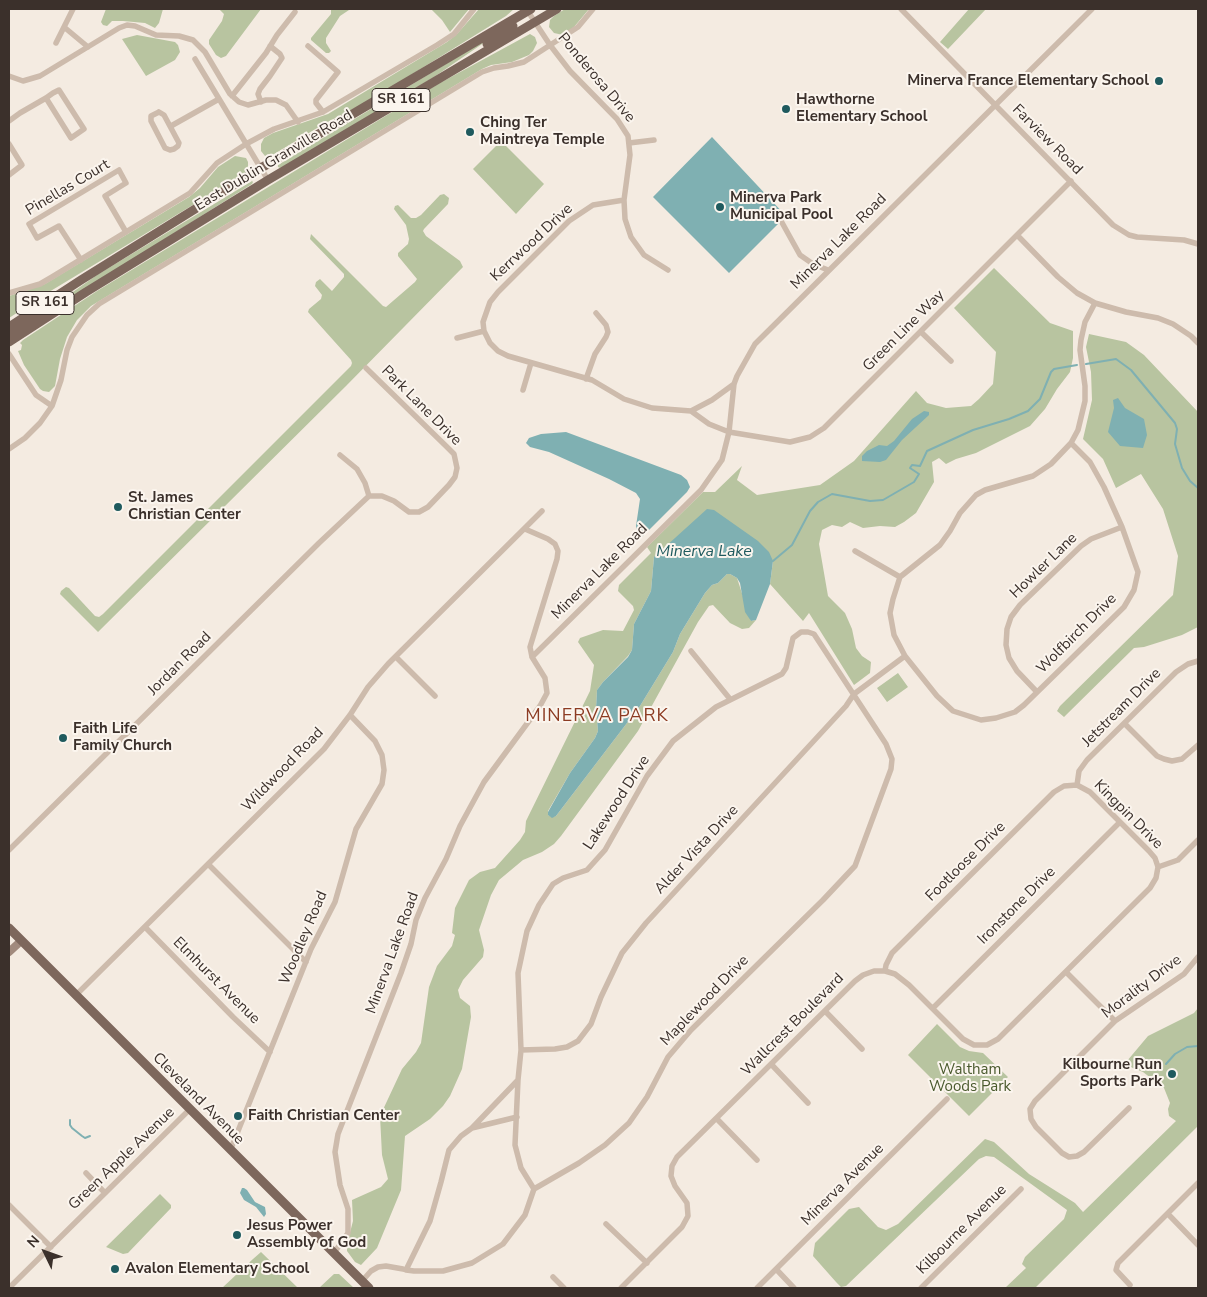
<!DOCTYPE html>
<html>
<head>
<meta charset="utf-8">
<style>
	body { margin:0 }
	#map { position:relative; width:1207px; height:1297px; overflow:hidden; background:#f4ebe1; font-family:"Nunito Sans",sans-serif }
	canvas { display:block }
	.frame { position:absolute; inset:0; border:10px solid #3b302b; pointer-events:none }
	.north { position:absolute; left:20px; top:1227px; width:50px; height:50px; -webkit-text-stroke:4px #fbf5ee; paint-order:stroke; rotate:312deg; font-size:14px; font-weight:700; line-height:20px; text-align:center; color:#3b302b }
	.north::after { content:''; display:block; margin:auto; width:18px; height:22px; background:#3b302b; clip-path:polygon(50% 0,100% 100%,50% 72%,0 100%) }
</style>
</head>
<body>
<div id="map">
<canvas width="1207" height="1297"></canvas>
<div class="frame"></div>
<div class="north">N</div>
</div>
<script>
const ctx = document.querySelector('canvas').getContext('2d');
ctx.lineJoin = 'round';
function fill(path, color) {
  ctx.fillStyle = color;
  ctx.fill(path, 'evenodd');
}
function shape(rows) {
  const path = new Path2D();
  for (const r of rows) {
    path.moveTo(r[0], r[1]);
    for (let i = 2; i < r.length; i += 2) path.lineTo(r[i], r[i + 1]);
  }
  return path;
}
function stroke(path, color, width, dash) {
  ctx.strokeStyle = color;
  ctx.lineWidth = width;
  ctx.lineCap = dash ? 'butt' : 'round';
  ctx.setLineDash(dash || []);
  ctx.stroke(path);
}
function label(font, color, halo, rows, align = 'center') {
  ctx.font = font + ' "Nunito Sans",sans-serif';
  ctx.lineWidth = 4;
  ctx.setLineDash([]);
  ctx.textBaseline = 'middle';
  ctx.strokeStyle = halo;
  ctx.fillStyle = color;
  for (const [text, x, y, turn = 0] of rows) {
    ctx.save();
    ctx.translate(x, y);
    ctx.rotate((+turn || 0) * Math.PI / 180);
    ctx.textAlign = isNaN(turn) ? turn : align;
    if (halo) ctx.strokeText(text, 0, 0);
    ctx.fillText(text, 0, 0);
    ctx.restore();
  }
}
const green = shape([
	[106,9,163,9,159,23,155,28,145,23,123,21,112,21,107,26,103,25,101,22],
	[219,9,261,9,226,56,221,58,216,55,209,44,209,40,222,21,224,14],
	[331,9,356,9,349,10,340,16,326,38,326,43,331,51,329,53,326,53,311,40,311,38,331,14],
	[431,9,469,9,450,32,442,20],
	[479,9,514,9,506,16,372,99,322,125,271,156,265,156,261,151,261,144,264,138,273,133,328,114,447,42,457,34],
	[565,9,589,9,574,27,563,35,554,33,549,27,550,20,554,16],
	[969,9,986,9,948,49,940,42],
	[504,29,434,77,290,163,280,168,278,167,278,165],
	[530,34,535,37,537,43,533,51,529,55,512,62,491,65,482,69,91,306,77,320,67,337,60,359,55,386,49,392,43,391,40,389,24,365,18,351,21,350,22,345,20,343,23,340,97,291,181,240,440,83],
	[137,35,175,42,178,45,180,52,175,60,146,76,122,39],
	[501,141,544,184,516,214,473,169],
	[235,156,246,158,248,162,248,170,244,174,49,292,9,318,9,296,45,284,189,197,200,188,218,167],
	[252,181,253,182,252,184,27,326,26,325,97,275],
	[444,194,449,198,448,204,424,229,423,231,426,236,460,261,463,267,346,386,98,632,60,594,61,591,66,587,69,588,95,616,99,617,103,614,351,366,352,363,351,360,308,312,309,309,321,299,322,295,315,286,316,282,320,279,332,291,344,277,344,274,310,239,311,234,383,306,386,307,415,282,417,279,398,256,398,253,408,244,409,239,406,225,394,209,395,206,398,205,411,218,416,218,421,215,440,195],
	[994,268,1050,323,1073,331,1073,358,1070,372,1057,389,1045,409,1030,426,976,453,956,459,946,464,939,458,932,462,934,482,916,513,904,522,895,527,880,526,863,528,850,522,842,527,832,525,822,530,819,544,828,596,845,613,852,629,856,648,862,656,871,662,870,673,854,685,809,613,803,621,770,584,773,561,654,557,651,591,634,624,632,650,628,656,603,682,597,690,596,709,598,731,595,738,570,773,548,811,548,815,552,817,556,816,640,706,673,652,680,634,705,593,712,585,718,583,727,574,730,574,737,578,751,621,756,620,749,628,742,629,730,623,713,605,709,606,698,622,638,731,561,836,554,844,542,852,523,860,499,880,491,895,479,930,484,950,483,957,463,980,458,990,460,998,470,1006,471,1017,462,1069,450,1096,443,1106,430,1119,405,1136,401,1190,377,1248,361,1265,355,1262,347,1251,347,1244,353,1221,352,1200,381,1187,388,1179,382,1155,380,1116,402,1069,416,1052,421,1043,429,987,437,966,452,946,455,935,452,933,455,908,469,880,480,872,495,868,520,840,525,832,526,821,590,691,594,665,578,642,580,638,603,630,623,631,634,610,633,606,618,591,619,585,651,553,647,547,703,492,715,492,742,466,737,480,757,495,820,485,854,461,916,391,927,403,946,408,971,406,979,399,993,384,996,352,954,308],
	[1089,334,1126,342,1144,355,1198,412,1198,627,1182,635,1144,647,1134,648,1064,717,1057,711,1060,706,1173,595,1178,556,1163,509,1141,474,1116,488,1103,459,1083,439,1092,400,1091,372,1086,347],
	[898,673,908,687,887,702,877,688],
	[1198,1008,1198,1126,1035,1288,1005,1288,1026,1268,1022,1264,1025,1257,1064,1219,1067,1210,994,1157,986,1156,979,1159,846,1286,841,1287,836,1282,813,1256,815,1243,849,1209,859,1207,878,1227,886,1230,898,1224,985,1139,994,1142,1029,1174,1075,1203,1083,1212,1176,1121,1169,1116,1168,1109,1170,1103,1164,1088,1143,1072,1128,1066,1127,1061,1148,1036,1194,1013],
	[937,1024,960,1047,969,1051,983,1053,1008,1077,969,1116,908,1055],
	[160,1194,171,1205,171,1208,128,1253,123,1254,106,1247],
	[261,1252,298,1288,222,1288,253,1259],
	[334,1274,339,1274,354,1288,319,1288]
]);
const water = shape([
	[712,137,786,216,729,273,653,197],
	[1118,398,1125,408,1144,419,1147,435,1143,448,1120,446,1108,432,1114,408,1113,400],
	[924,411,929,412,929,415,902,440,886,460,880,462,862,461,862,456,867,451,879,445,887,446,894,441,912,419],
	[566,432,681,475,687,480,690,487,687,492,640,539,638,535,636,526,640,499,636,493,609,479,549,452,530,447,526,443,529,438,541,434],
	[707,509,714,510,758,541,769,552,773,561,770,584,756,620,751,621,745,612,740,583,737,578,730,574,727,574,718,583,712,585,705,593,680,634,673,652,640,706,556,816,552,818,548,815,548,812,570,773,595,738,598,731,596,709,597,690,603,682,628,657,632,650,634,624,651,591,654,557],
	[242,1188,244,1188,247,1190,255,1202,265,1207,266,1214,264,1217,256,1207,244,1200,240,1193]
]);
const stream = shape([
	[1086,364,1116,359,1131,370,1175,423,1177,429,1175,444,1182,468,1190,481,1198,488],
	[773,561,792,545,810,511,818,502,832,494,870,501,883,500,914,482,919,474,910,468,912,465,920,466,927,451,973,430,1009,419,1028,411,1040,399,1051,372,1054,369,1077,365],
	[1166,1064,1175,1054,1187,1047,1198,1046],
	[70,1120,70,1125,72,1128,82,1136,85,1138,90,1136]
]);
const street = shape([
	[901,9,1113,225,1129,235,1137,237,1184,240,1198,244],
	[527,10,550,45,570,71,617,119,628,136,630,155,624,200,625,219,631,237,644,255,668,270],
	[64,27,88,47],
	[56,43,73,9],
	[308,46,338,72,316,100,316,103,323,112],
	[195,59,268,180],
	[9,76,23,81,40,76,119,28,127,25,135,26,156,35,179,36,193,40,205,52,230,94,239,102,248,105,266,100,276,100,286,105,298,122],
	[232,96,266,53,277,35,295,12],
	[261,102,258,94,260,89,270,76,282,58,280,54,270,46],
	[159,112,164,115,179,143,178,146,174,149,170,150,165,148,151,121,151,116,159,112],
	[9,121,20,113,46,98,53,93,59,90,84,129,71,138,46,98],
	[171,126,219,99],
	[629,143,654,140],
	[9,144,22,165,9,175],
	[624,200,593,205,569,221,498,292,490,302,483,322,484,331,490,343,498,351,508,356,592,380,624,399,652,408,691,411,709,424,729,432,790,442,810,437,824,428,1071,181],
	[780,219,800,255,813,264,828,270],
	[1018,236,1058,277,1077,293,1095,303,1126,312,1158,318,1173,324,1191,336,1198,343],
	[81,260,59,226,37,238,29,224,119,170,126,183,105,196,126,232],
	[9,293,40,284,52,277,190,193,217,163,246,144,274,129,323,112,437,45,454,34,474,9],
	[921,332,951,361],
	[457,338,484,331],
	[9,354,36,395,52,406],
	[366,368,447,447,454,454,457,468,455,477,449,485,428,507,419,512,409,512,394,501,382,496,369,496],
	[586,379,595,354,606,337,608,332,606,325,596,313],
	[523,390,531,363],
	[691,411,712,400,734,384],
	[1071,443,1090,462,1104,487,1122,527,1138,572,1134,590,1124,607,1024,705,1015,712,996,718,981,720,953,711,937,696,905,656,894,635,890,613,893,599,900,577,940,545,950,531,960,513,976,495,985,490,1033,476,1051,464,1071,443,1078,430,1085,401,1085,386,1080,350,1081,340,1085,322,1095,303],
	[9,449,25,438,40,423,52,406,61,380,67,350,72,337,87,315,99,304,482,72,494,68,508,66,524,62,578,27,593,9],
	[340,455,357,469,365,483,369,496],
	[855,551,900,577],
	[691,651,730,699],
	[396,657,435,696],
	[532,657,701,490,722,460,729,432,734,384,737,376,755,344,1092,9],
	[1037,692,1017,671,1009,658,1006,645,1007,629,1011,617,1020,605,1081,546,1091,539,1122,527],
	[1125,724,1157,756,1164,759,1172,761,1182,759,1198,745],
	[1077,785,1079,771,1087,760,1176,672,1188,664,1198,661],
	[9,850,319,543,369,496],
	[208,864,306,962],
	[1158,867,1178,860,1198,840],
	[145,927,233,1017,270,1052],
	[885,971,886,965,892,953,1054,792,1064,786,1077,785,1090,792,1149,851,1155,858,1158,867],
	[1066,972,1115,1021],
	[75,996,324,749,350,715,368,687,388,664,542,511],
	[933,1008,1120,822],
	[825,1011,862,1049],
	[521,1050,555,1049,567,1047,578,1041,591,1024,601,997,622,953,646,923,846,706,854,694,905,656],
	[771,1064,808,1103],
	[518,1080,515,1145,521,1168,534,1189],
	[1129,1108,1084,1152,1077,1156,1069,1157,1062,1153,1036,1127,1031,1119,1030,1109,1035,1101,1115,1021,1184,974,1198,957],
	[717,1119,757,1160],
	[472,1128,517,1117],
	[230,1151,311,949,335,902,356,829,382,784,384,770,382,755,375,741,350,715],
	[86,1173,105,1193],
	[9,1205,51,1247],
	[1168,1214,1198,1245],
	[606,1224,647,1263],
	[334,1253,348,1233,348,1209,340,1185,335,1152,338,1134,401,973,411,944,416,920,425,898,446,859,460,826,484,782,540,706,547,693,545,678,532,657,530,647,557,559,558,551,555,544,548,539,525,529],
	[776,1269,794,1288],
	[553,1277,564,1288],
	[362,1281,371,1271,378,1267,386,1266,403,1269,406,1270,414,1271,443,1271,472,1263,503,1244,525,1215,534,1189,579,1163,605,1145,629,1123,647,1097,668,1057,691,1030,823,900,855,866,891,769,892,759,886,744,814,634,808,632,801,632,793,638,786,668,782,674,716,707,673,741,647,776,605,850,587,870,563,878,553,884,539,905,527,931,518,973,521,1050,518,1080,472,1128,461,1136,449,1150,441,1182,430,1221,406,1270],
	[1130,1285,1116,1270,1118,1263,1198,1183],
	[9,1288,189,1110],
	[621,1288,682,1227,688,1216,687,1203,675,1186,671,1176,672,1166,677,1157,855,981,863,975,874,971,885,971,895,974,909,985,963,1039,974,1045,987,1045,998,1039,1150,888,1156,878,1158,867],
	[757,1288,947,1099],
	[921,1288,1021,1189]
]);
const secondary = shape([
	[9,952,21,941]
]);
const primary = shape([
	[487,44,513,26],
	[9,327,81,280,261,168,531,9],
	[9,338,13,333,42,312],
	[9,342,86,292,268,180,557,9],
	[9,928,369,1288]
]);
const markers = [
	[1159,81,5,"#1f5a5e"],
	[786,109,5,"#1f5a5e"],
	[470,132,5,"#1f5a5e"],
	[720,207,5,"#1f5a5e"],
	[118,507,5,"#1f5a5e"],
	[63,738,5,"#1f5a5e"],
	[1172,1074,5,"#1f5a5e"],
	[238,1116,5,"#1f5a5e"],
	[237,1235,5,"#1f5a5e"],
	[115,1269,5,"#1f5a5e"]
];
const shields = [
	[401,100,58],
	[45,303,58]
];
const shieldNames = [
	["SR 161",401,100],
	["SR 161",45,303]
];
const streetNames = [
	["Ponderosa Drive",596,78,50],
	["Farview Road",1047,140,45],
	["East Dublin Granville Road",274,161,-31],
	["Pinellas Court",68,188,-31],
	["Minerva Lake Road",839,242,-45],
	["Kerrwood Drive",532,243,-43],
	["Green Line Way",904,331,-45],
	["Park Lane Drive",421,406,45],
	["Howler Lane",1044,566,-44],
	["Minerva Lake Road",600,572,-45],
	["Wolfbirch Drive",1077,634,-45],
	["Jordan Road",180,664,-45],
	["Jetstream Drive",1122,708,-45],
	["Wildwood Road",283,770,-46],
	["Lakewood Drive",617,803,-57],
	["Kingpin Drive",1128,815,45],
	["Alder Vista Drive",697,850,-47],
	["Footloose Drive",966,862,-45],
	["Ironstone Drive",1017,906,-45],
	["Woodley Road",304,938,-67],
	["Minerva Lake Road",393,953,-70],
	["Elmhurst Avenue",216,981,45],
	["Morality Drive",1142,987,-37],
	["Maplewood Drive",705,1001,-46],
	["Wallcrest Boulevard",793,1025,-45],
	["Cleveland Avenue",198,1099,45],
	["Green Apple Avenue",122,1159,-44],
	["Minerva Avenue",843,1185,-45],
	["Kilbourne Avenue",962,1230,-45]
];
const poiNames = [
	["Minerva France Elementary School",1149,81,"right"],
	["Hawthorne",796,100],
	["Elementary School",796,117],
	["Ching Ter",480,123],
	["Maintreya Temple",480,140],
	["Minerva Park",730,198],
	["Municipal Pool",730,215],
	["St. James",128,498],
	["Christian Center",128,515],
	["Faith Life",73,729],
	["Family Church",73,746],
	["Kilbourne Run",1162,1065,"right"],
	["Sports Park",1162,1082,"right"],
	["Faith Christian Center",248,1116],
	["Jesus Power",247,1226],
	["Assembly of God",247,1243],
	["Avalon Elementary School",125,1269]
];
const parkNames = [
	["Waltham",970,1070],
	["Woods Park",970,1087]
];
const waterNames = [
	["Minerva Lake",704,552]
];
const quarterNames = [
	["MINERVA PARK",597,717]
];
fill(green, '#b8c4a0');
fill(water, '#7fb0b2');
stroke(stream, '#7fb0b2', 2);
stroke(street, '#cdbbac', 5.5);
stroke(secondary, '#a18a7d', 8);
stroke(primary, '#7d675c', 9);
for (const [x, y, r, color] of markers) {
  const dot = new Path2D();
  dot.arc(x, y, r, 0, 2 * Math.PI);
  ctx.fillStyle = color;
  ctx.fill(dot);
  stroke(dot, '#fbf5ee', 2);
}
for (const [x, y, w] of shields) {
  const box = new Path2D();
  box.roundRect(x - w / 2, y - 11.5, w, 23, 4);
  ctx.fillStyle = '#fbf5ee';
  ctx.fill(box);
  stroke(box, '#3b302b', 1);
}
label('bold 14px', '#3b302b', null, shieldNames);
label('15px', '#3b302b', '#fbf5ee', streetNames);
label('bold 15px', '#3b302b', '#fbf5ee', poiNames, 'left');
label('15px', '#4a5a2e', '#fbf5ee', parkNames);
label('italic 16px', '#1f5a5e', '#fbf5ee', waterNames);
ctx.letterSpacing = '1px';
label('18px', '#8c3b22', '#fbf5ee', quarterNames);
ctx.letterSpacing = '0px';
</script>
</body>
</html>
